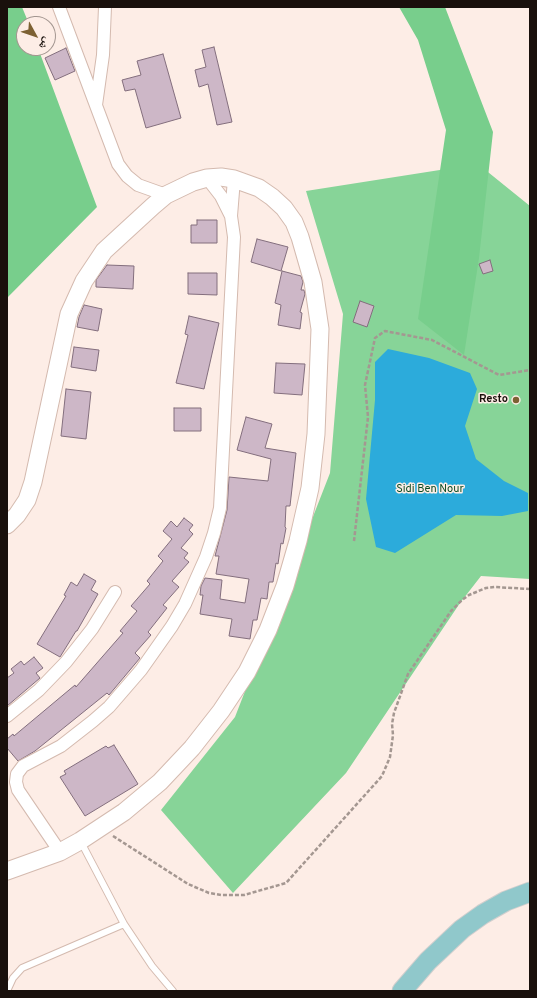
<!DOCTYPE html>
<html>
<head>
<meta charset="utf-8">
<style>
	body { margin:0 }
	#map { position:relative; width:537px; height:998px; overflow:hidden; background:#fdede6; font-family:Overpass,"Noto Naskh Arabic",sans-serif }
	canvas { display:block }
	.frame { position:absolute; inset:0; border:8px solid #19100c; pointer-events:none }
	.north { position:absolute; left:16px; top:16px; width:40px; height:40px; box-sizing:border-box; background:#fdede6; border:1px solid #a2958f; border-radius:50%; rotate:130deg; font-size:11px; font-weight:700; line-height:16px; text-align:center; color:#19100c }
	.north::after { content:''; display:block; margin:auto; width:14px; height:18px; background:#7d6133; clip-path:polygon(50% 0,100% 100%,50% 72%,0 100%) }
</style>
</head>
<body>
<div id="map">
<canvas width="537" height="998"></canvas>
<div class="frame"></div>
<div class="north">ش</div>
</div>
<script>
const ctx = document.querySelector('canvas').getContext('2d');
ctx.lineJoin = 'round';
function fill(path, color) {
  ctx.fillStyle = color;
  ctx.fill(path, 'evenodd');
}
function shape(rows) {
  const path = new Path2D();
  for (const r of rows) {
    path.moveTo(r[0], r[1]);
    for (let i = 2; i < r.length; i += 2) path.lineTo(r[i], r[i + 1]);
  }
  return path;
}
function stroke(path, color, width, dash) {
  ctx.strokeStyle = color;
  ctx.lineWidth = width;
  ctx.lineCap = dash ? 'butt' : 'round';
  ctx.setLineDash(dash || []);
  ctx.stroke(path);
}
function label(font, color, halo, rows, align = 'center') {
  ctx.font = font + ' Overpass,sans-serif';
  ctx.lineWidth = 3;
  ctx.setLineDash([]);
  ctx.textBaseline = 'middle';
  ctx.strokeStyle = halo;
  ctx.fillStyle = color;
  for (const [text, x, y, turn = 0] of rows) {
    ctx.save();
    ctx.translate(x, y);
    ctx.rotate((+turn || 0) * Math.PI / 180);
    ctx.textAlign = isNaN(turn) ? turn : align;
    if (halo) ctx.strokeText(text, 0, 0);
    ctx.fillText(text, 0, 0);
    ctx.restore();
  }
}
const green = shape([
	[478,164,530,206,530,579,481,576,460,603,346,773,233,893,161,810,235,717,330,473,343,314,306,191]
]);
const forest = shape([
	[7,7,22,7,29,24,24,24,24,48,38,48,97,207,7,298],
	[399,7,445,7,493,132,479,258,464,355,418,319,446,130,418,40]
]);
const water = shape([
	[388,349,429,358,470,373,477,389,465,426,476,459,504,481,528,493,528,511,502,516,456,515,395,553,376,547,366,499,375,400,375,362]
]);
const building = shape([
	[214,47,232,122,217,125,208,84,199,87,195,70,206,67,202,50,214,47],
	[66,48,75,71,55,80,45,58,66,48],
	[163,54,181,118,146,128,135,89,125,91,122,80,141,75,137,61,163,54],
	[197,220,217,220,217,243,191,243,191,225,197,225,197,220],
	[257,239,288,247,281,271,251,262,257,239],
	[490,260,493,271,483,274,479,264,490,260],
	[107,265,134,266,133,289,96,287,96,280,107,265],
	[282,271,301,276,303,282,301,290,304,290,305,294,300,312,302,313,300,329,278,325,281,305,275,303,282,271],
	[188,273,217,273,217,295,188,294,188,273],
	[360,301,374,306,367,327,353,322,360,301],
	[84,305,102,309,98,331,77,327,79,317,84,305],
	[189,316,219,323,204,389,176,383,188,335,185,334,189,316],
	[74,347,99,350,96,371,71,367,74,347],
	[276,363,305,364,302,395,274,393,276,363],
	[66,389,91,392,86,439,61,436,66,389],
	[174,408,201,408,201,431,174,431,174,408],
	[246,417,272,424,265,448,296,453,290,506,286,506,285,527,286,528,283,544,281,543,278,564,276,563,273,582,269,582,267,599,261,598,257,620,253,620,250,639,229,636,232,619,200,614,203,595,200,595,201,586,205,578,222,580,220,599,245,603,249,579,216,574,219,556,215,556,227,510,229,477,268,481,271,459,237,450,246,417],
	[184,518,193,525,189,530,193,534,181,548,188,553,184,558,189,562,172,581,179,587,163,605,167,608,148,632,151,635,135,653,140,658,109,695,107,693,35,751,18,761,7,748,7,739,13,734,14,736,75,685,76,687,123,633,120,631,137,611,131,606,150,584,147,581,163,561,158,556,172,539,163,531,171,521,177,527,184,518],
	[84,574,96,581,91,590,98,594,77,631,76,631,60,657,37,644,66,596,64,595,71,582,77,586,84,574],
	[34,657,43,668,36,673,40,678,7,706,7,678,14,673,11,669,21,661,24,665,34,657],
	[114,745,138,784,85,816,60,777,66,774,64,771,106,746,108,748,114,745]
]);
const path = shape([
	[354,541,368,417,365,385,375,338,385,331,432,340,499,375,530,370],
	[113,836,188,884,209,893,221,895,244,895,286,883,382,776,390,757,393,735,392,724,394,713,408,674,451,611,462,600,469,595,486,588,495,587,530,589]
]);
const lane = shape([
	[81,842,124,924,152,966,173,991],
	[7,991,13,978,22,968,124,924]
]);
const street = shape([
	[59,7,118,164,127,176,138,185,166,195],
	[96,105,103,55,105,7],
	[207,178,221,196,231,216],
	[7,716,39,690,66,662,92,629,115,592],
	[60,852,18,790,16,782,17,774,23,766,61,746,93,721,109,707,141,670,172,626,185,604,206,557,214,533,220,508,234,237,231,216,234,179]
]);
const secondary = shape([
	[7,525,17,515,27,500,33,482,69,314,84,281,104,251,153,206,166,195,193,182,207,178,221,177,234,179,259,188,272,197,284,208,294,222,300,237,313,282,320,329,316,434,310,488,298,541,285,586,268,630,247,672,221,711,192,748,160,782,124,812,80,841,60,852,7,871]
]);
const primary = shape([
	[402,991,428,961,462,929,483,914,506,901,530,892]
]);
const markers = [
	[516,400,4,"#7d6133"]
];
const poiNames = [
	["Resto",508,400]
];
const parkNames = [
	["Sidi Ben Nour",430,490]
];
fill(green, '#87d498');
fill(forest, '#78ce8c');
fill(water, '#2cabdb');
fill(building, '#cdb7c7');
stroke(building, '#836e7d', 1);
stroke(lane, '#d4baaf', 8);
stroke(street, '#d4baaf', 14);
stroke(secondary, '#d4baaf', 19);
stroke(primary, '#d1cfce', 21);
stroke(path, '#a49791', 2.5, [4, 2]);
stroke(lane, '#fff', 6);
stroke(street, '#fff', 12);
stroke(secondary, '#fff', 17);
stroke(primary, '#90c8cb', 19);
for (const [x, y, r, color] of markers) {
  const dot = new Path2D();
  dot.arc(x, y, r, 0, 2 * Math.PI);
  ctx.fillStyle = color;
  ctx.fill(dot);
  stroke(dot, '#fdede6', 1.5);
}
label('bold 11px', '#19100c', '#fdede6', poiNames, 'right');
label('11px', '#0c4c22', '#fdede6', parkNames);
</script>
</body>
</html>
